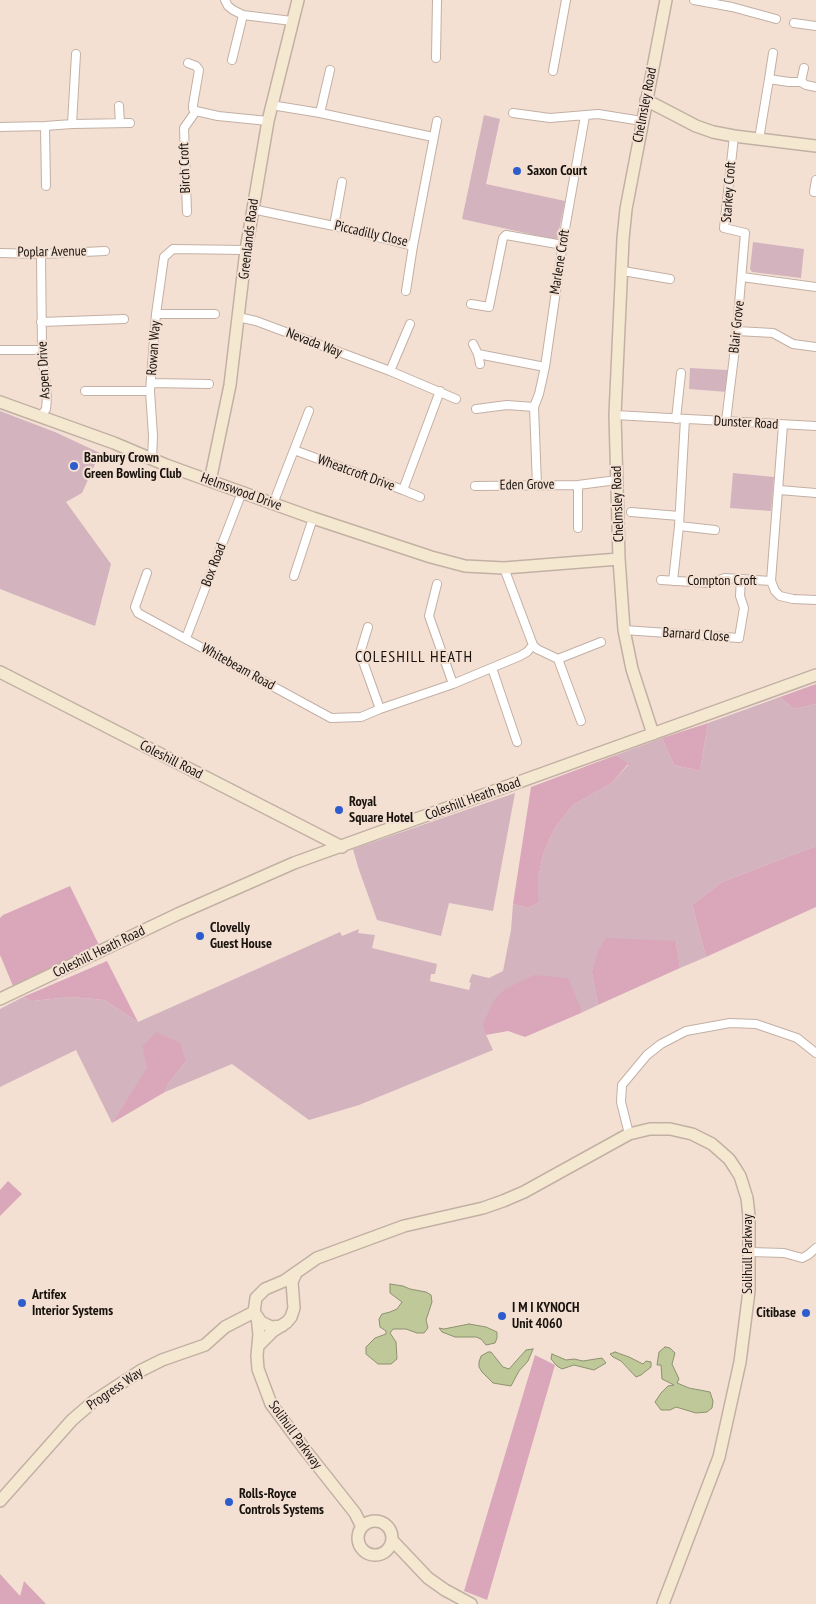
<!DOCTYPE html>
<html>
<head>
<meta charset="utf-8">
<style>
	body { margin:0 }
	canvas { display:block; background:#f3e0d3 }
</style>
</head>
<body>
<canvas width="816" height="1604"></canvas>
<script>
const ctx = document.querySelector('canvas').getContext('2d');
ctx.lineJoin = 'round';
function fill(path, color) {
  ctx.fillStyle = color;
  ctx.fill(path, 'evenodd');
}
function shape(rows) {
  const path = new Path2D();
  for (const r of rows) {
    if (r.length === 3) {
      path.moveTo(r[0] + r[2], r[1]);
      path.arc(r[0], r[1], r[2], 0, 2 * Math.PI);
      continue;
    }
    path.moveTo(r[0], r[1]);
    for (let i = 2; i < r.length; i += 2) path.lineTo(r[i], r[i + 1]);
  }
  return path;
}
function stroke(path, color, width, dash) {
  ctx.strokeStyle = color;
  ctx.lineWidth = width;
  ctx.lineCap = dash ? 'butt' : 'round';
  ctx.setLineDash(dash || []);
  ctx.stroke(path);
}
function label(font, color, halo, rows, align = 'center') {
  ctx.font = font + ' "PT Sans Narrow",sans-serif';
  ctx.lineWidth = 4;
  ctx.setLineDash([]);
  ctx.textBaseline = 'middle';
  ctx.strokeStyle = halo;
  ctx.fillStyle = color;
  for (const [text, x, y, turn = 0] of rows) {
    ctx.save();
    ctx.translate(x, y);
    ctx.rotate((+turn || 0) * Math.PI / 180);
    ctx.textAlign = isNaN(turn) ? turn : align;
    if (halo) ctx.strokeText(text, 0, 0);
    ctx.fillText(text, 0, 0);
    ctx.restore();
  }
}
const green = shape([
	[484,115,500,119,486,184,565,201,557,240,462,219],
	[753,242,804,249,801,278,752,272,750,269],
	[690,368,728,370,727,392,689,389],
	[0,411,55,432,100,453,82,493,66,502,111,564,95,626,0,589],
	[733,473,774,477,771,511,730,508],
	[780,697,794,709,816,704,816,846,722,882,692,905,706,957,680,968,676,941,592,973,598,1005,581,1013,581,1009,482,1026,493,1050,359,1105,309,1120,232,1064,165,1092,168,1084,186,1061,142,1047,148,1068,112,1123,76,1050,0,1087,0,1009,23,997,32,1001,71,997,104,1000,138,1022,340,932,342,936,359,929,358,933,375,935,372,948,437,964,435,974,431,974,430,981,469,990,471,983,469,982,472,974,489,978,503,971,511,930,513,904,528,908,538,903,538,879,543,855,554,829,573,805,612,783,628,765,616,755,662,738,674,765,700,771,708,723],
	[515,793,493,911,449,903,441,936,377,920,358,867,353,849]
]);
const forest = shape([
	[816,684,816,704,794,709,780,697],
	[708,723,700,771,674,765,662,738],
	[616,755,628,764,612,783,573,805,554,829,543,855,538,879,538,903,528,908,513,904,531,787],
	[816,846,816,907,706,957,692,905,722,882],
	[70,886,99,945,13,986,0,955,0,918,3,915],
	[606,938,676,941,680,968,598,1005,592,973,598,952],
	[107,961,138,1022,104,1000,71,997,32,1001,23,997],
	[534,975,568,978,581,1009,581,1013,525,1037,508,1031,486,1035,482,1026,494,1000,505,989],
	[156,1032,180,1043,186,1061,168,1084,165,1092,112,1123,147,1068,142,1047],
	[8,1181,22,1194,0,1216,0,1190],
	[535,1355,555,1365,487,1600,464,1591],
	[0,1574,20,1596,24,1581,46,1604,0,1604]
]);
const water = shape([
	[390,1284,403,1286,410,1289,426,1292,431,1295,432,1302,426,1320,428,1328,424,1333,417,1333,406,1329,393,1329,390,1333,396,1342,397,1359,391,1364,378,1364,366,1354,366,1347,375,1338,386,1334,386,1331,380,1327,379,1319,382,1314,390,1312,397,1309,402,1302,390,1293,390,1284],
	[469,1324,486,1327,497,1332,497,1338,495,1343,486,1345,481,1339,476,1337,455,1337,442,1332,439,1328,444,1329,469,1324],
	[665,1347,670,1348,675,1353,672,1364,679,1379,677,1383,689,1388,710,1392,713,1401,712,1408,707,1412,696,1413,676,1407,670,1410,661,1410,655,1402,661,1393,668,1386,674,1385,662,1379,661,1365,657,1365,659,1352,665,1347],
	[533,1349,528,1361,519,1371,511,1386,493,1383,482,1372,479,1367,479,1362,481,1356,488,1352,491,1352,503,1367,509,1369,526,1350,533,1349],
	[615,1352,629,1357,643,1364,646,1361,651,1362,651,1367,641,1375,636,1377,621,1361,613,1357,610,1354,615,1352],
	[552,1354,566,1360,574,1359,583,1361,602,1358,606,1363,594,1370,574,1365,562,1369,557,1366,551,1359,552,1354]
]);
const street = shape([
	[225,0,228,6,233,10,243,15,292,21],
	[694,0,732,7,776,19],
	[794,23,816,26],
	[436,58,437,0],
	[232,60,243,15],
	[188,63,196,66,199,70,193,105,193,109,196,111],
	[804,68,801,82,806,85,816,87],
	[553,71,566,0],
	[769,79,773,53],
	[271,105,320,113,433,137],
	[119,106,120,123],
	[320,113,330,70],
	[513,113,550,118,598,114,642,121],
	[72,124,76,54],
	[45,126,46,186],
	[0,127,45,126,72,124,130,123],
	[759,139,769,79,789,82,801,82],
	[814,192,816,180],
	[252,209,334,226,413,246,437,121],
	[187,212,184,128,196,111,218,116,268,121],
	[334,226,342,182],
	[0,253,41,254,105,251],
	[623,271,670,279],
	[742,277,816,287],
	[406,291,413,246],
	[471,304,489,307,503,238,506,235,563,245],
	[156,314,215,314],
	[238,317,256,321,390,371,456,399],
	[41,322,124,319],
	[737,331,773,333,793,344,816,347],
	[473,344,478,354,480,364],
	[0,350,42,350],
	[478,354,545,367],
	[390,371,410,324],
	[152,383,209,384],
	[85,391,150,391],
	[476,409,507,405,534,407],
	[615,415,816,426],
	[41,416,46,409,47,398,42,350,41,254],
	[676,419,681,373],
	[726,421,736,340,745,233,724,228,734,136],
	[783,425,771,581,775,591,780,596,793,599,816,600],
	[294,450,309,411],
	[152,460,153,436,150,391,156,314,164,257,173,249,246,250],
	[537,485,534,407,539,394,545,367,565,229,585,116],
	[475,486,578,485,617,480],
	[403,490,420,497],
	[779,490,816,493],
	[273,504,294,450,403,490,440,391],
	[631,512,679,516],
	[679,526,715,530],
	[578,528,578,485],
	[504,568,533,645],
	[147,573,135,607,138,613,331,718,361,717,380,709,453,684,520,656,527,652,533,645,537,649,558,659,601,642],
	[294,576,313,518],
	[661,580,709,583,725,578,771,581],
	[673,581,679,526,685,419],
	[437,584,429,616,453,684],
	[368,627,360,653,380,709],
	[624,630,739,638,744,608,740,596,741,579],
	[186,638,242,492],
	[558,659,581,721],
	[492,668,517,742],
	[629,1134,621,1102,622,1085,647,1055,661,1044,686,1031,730,1023,756,1024,797,1038,816,1053],
	[750,1252,784,1253,802,1258,808,1255,816,1248]
]);
const secondary = shape([
	[646,100,696,126,713,132,734,136,816,146],
	[0,402,114,443,166,465,313,518,431,557,465,566,504,568,619,559],
	[210,481,230,385,246,250,268,121,298,0],
	[0,672,342,847],
	[653,734,632,669,624,630,619,559,615,415,623,239,626,209,666,0],
	[0,999,178,914,294,863,816,675],
	[257,1317,259,1334,257,1356,258,1369,271,1404,306,1451,355,1513,362,1527],
	[282,1326,271,1327,261,1322,254,1312,256,1298,265,1289,284,1281,317,1258,404,1226,483,1208,503,1201,524,1192,629,1134,650,1129,670,1129,692,1134,712,1144,729,1159,735,1168,740,1176,747,1198,749,1216,749,1291,740,1362,719,1457,663,1604],
	[258,1346,273,1331,287,1322,291,1317,294,1308,292,1282,296,1273],
	[0,1501,72,1420,94,1401,140,1371,162,1360,205,1345,225,1327,254,1312],
	[375,1538,17],
	[392,1540,428,1578,445,1590,471,1604]
]);
const markers = [
	[517,171,5,"#2d5dcc"],
	[74,466,5,"#2d5dcc"],
	[339,810,5,"#2d5dcc"],
	[200,936,5,"#2d5dcc"],
	[22,1303,5,"#2d5dcc"],
	[806,1313,5,"#2d5dcc"],
	[502,1316,5,"#2d5dcc"],
	[229,1502,5,"#2d5dcc"]
];
const streetNames = [
	["Chelmsley Road",645,105,-79],
	["Birch Croft",185,168,-92],
	["Starkey Croft",729,192,-86],
	["Piccadilly Close",371,234,13],
	["Greenlands Road",249,239,-83],
	["Poplar Avenue",52,252,-1],
	["Marlene Croft",560,262,-81],
	["Blair Grove",737,327,-84],
	["Nevada Way",314,343,21],
	["Rowan Way",154,348,-86],
	["Aspen Drive",44,370,-93],
	["Dunster Road",746,423,3],
	["Wheatcroft Drive",356,473,20],
	["Eden Grove",527,485,-1],
	["Helmswood Drive",241,492,20],
	["Chelmsley Road",618,504,-92],
	["Box Road",214,565,-69],
	["Compton Croft",722,581],
	["Barnard Close",696,635,4],
	["Whitebeam Road",238,667,29],
	["Coleshill Road",171,760,27],
	["Coleshill Heath Road",473,799,-20],
	["Coleshill Heath Road",99,952,-26],
	["Solihull Parkway",748,1254,-90],
	["Progress Way",115,1389,-34],
	["Solihull Parkway",295,1435,54]
];
const poiNames = [
	["Saxon Court",527,171],
	["Banbury Crown",84,458],
	["Green Bowling Club",84,474],
	["Royal",349,802],
	["Square Hotel",349,818],
	["Clovelly",210,928],
	["Guest House",210,944],
	["Artifex",32,1295],
	["Interior Systems",32,1311],
	["I M I KYNOCH",512,1308],
	["Unit 4060",512,1324],
	["Citibase",796,1313,"right"],
	["Rolls-Royce",239,1494],
	["Controls Systems",239,1510]
];
const quarterNames = [
	["COLESHILL HEATH",414,657]
];
fill(green, '#d3b3be');
fill(forest, '#d9a7b9');
fill(water, '#bfc899');
stroke(water, '#8d916f', 1);
stroke(street, '#c3b0a4', 10);
stroke(secondary, '#c3b0a4', 14);
stroke(street, '#fff', 8);
stroke(secondary, '#f4e9d0', 11);
for (const [x, y, r, color] of markers) {
  const dot = new Path2D();
  dot.arc(x, y, r, 0, 2 * Math.PI);
  ctx.fillStyle = color;
  ctx.fill(dot);
  stroke(dot, '#f3e0d3', 2);
}
label('14px', '#18120d', '#f3e0d3', streetNames);
label('bold 14px', '#18120d', '#f3e0d3', poiNames, 'left');
ctx.letterSpacing = '1px';
label('16px', '#18120d', '#f3e0d3', quarterNames);
ctx.letterSpacing = '0px';
</script>
</body>
</html>
